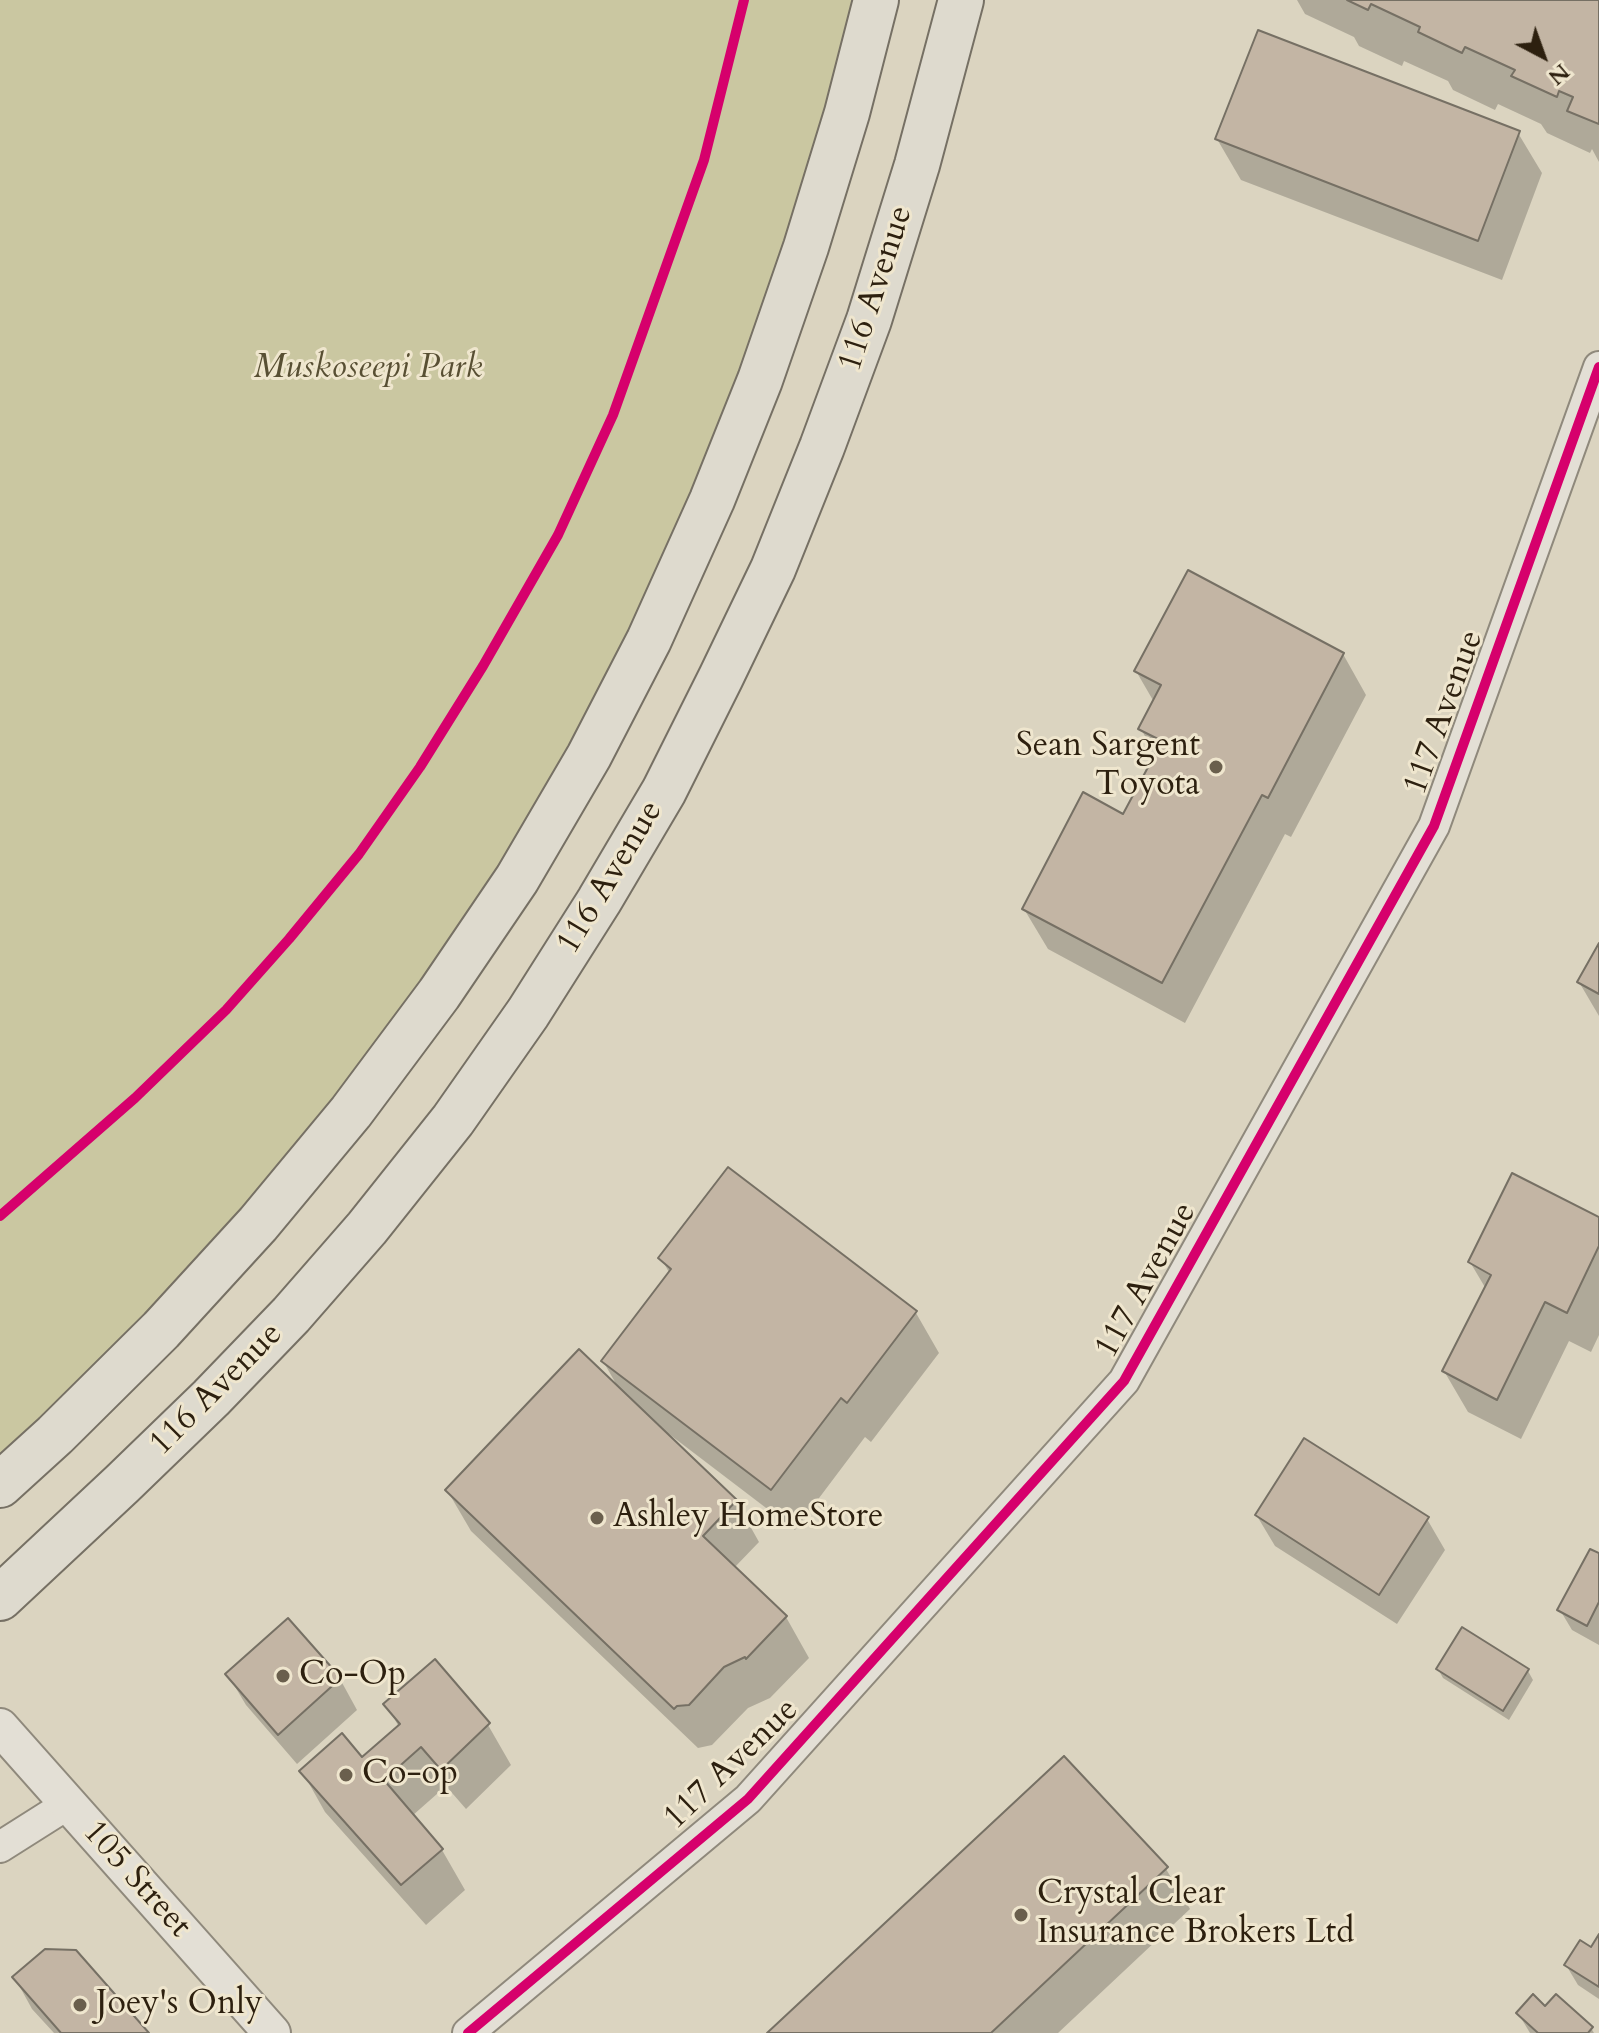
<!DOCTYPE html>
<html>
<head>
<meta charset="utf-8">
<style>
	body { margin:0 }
	#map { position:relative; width:1599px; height:2033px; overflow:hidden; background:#dbd4c0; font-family:Cardo,serif }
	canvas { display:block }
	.north { position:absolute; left:1503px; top:16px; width:80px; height:80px; -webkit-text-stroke:6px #efe6ce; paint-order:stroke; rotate:139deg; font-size:22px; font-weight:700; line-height:32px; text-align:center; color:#2d200f }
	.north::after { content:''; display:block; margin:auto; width:28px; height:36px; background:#2d200f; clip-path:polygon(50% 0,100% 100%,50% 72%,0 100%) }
</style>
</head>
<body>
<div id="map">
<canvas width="1599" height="2033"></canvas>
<div class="north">N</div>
</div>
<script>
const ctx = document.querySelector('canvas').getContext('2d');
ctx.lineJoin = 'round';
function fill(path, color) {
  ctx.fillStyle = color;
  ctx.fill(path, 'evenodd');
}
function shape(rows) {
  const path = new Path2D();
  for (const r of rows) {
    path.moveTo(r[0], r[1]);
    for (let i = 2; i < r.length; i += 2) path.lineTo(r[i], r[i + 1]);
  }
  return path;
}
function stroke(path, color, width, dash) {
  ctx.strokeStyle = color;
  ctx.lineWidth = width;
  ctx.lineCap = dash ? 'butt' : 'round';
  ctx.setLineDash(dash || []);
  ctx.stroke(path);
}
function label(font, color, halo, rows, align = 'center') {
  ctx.font = font + ' Cardo,serif';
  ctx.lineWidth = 6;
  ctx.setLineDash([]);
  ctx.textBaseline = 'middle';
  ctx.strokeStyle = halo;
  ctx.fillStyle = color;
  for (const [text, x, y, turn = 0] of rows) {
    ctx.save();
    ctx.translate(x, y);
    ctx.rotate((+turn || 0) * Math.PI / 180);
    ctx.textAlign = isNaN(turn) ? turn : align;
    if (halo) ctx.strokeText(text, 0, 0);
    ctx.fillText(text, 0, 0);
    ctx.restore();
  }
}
const green = shape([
	[0,0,876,0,712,500,439,994,0,1485]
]);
const shadow = shape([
	[1297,0,1599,0,1599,162,1592,149,1590,153,1547,133,1541,124,1498,104,1495,110,1453,90,1448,81,1404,61,1402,66,1359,46,1354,37,1305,14],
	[1518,133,1542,173,1502,280,1241,180,1217,139],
	[1343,654,1366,695,1291,837,1285,834,1185,1023,1048,949,1024,909,1124,816,1156,756,1141,729,1154,702,1136,671],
	[1599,947,1599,1016,1579,982],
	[1599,1219,1599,1335,1591,1352,1569,1341,1521,1439,1468,1412,1444,1371,1486,1289,1470,1262],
	[661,1258,916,1313,939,1353,871,1442,865,1437,795,1530,669,1434,667,1436,736,1501,759,1542,734,1568,786,1617,809,1658,770,1698,748,1708,712,1745,698,1748,471,1531,447,1490,619,1389,603,1361,670,1274],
	[1257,1516,1427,1519,1445,1550,1397,1624,1275,1546],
	[1599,1555,1599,1645,1572,1630,1560,1610],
	[1438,1669,1528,1671,1533,1680,1509,1720,1443,1678],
	[228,1675,340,1679,357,1710,297,1764,246,1705],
	[386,1704,488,1725,511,1765,466,1809,446,1786,412,1816,442,1850,465,1890,426,1925,325,1812,302,1771,362,1760,399,1727],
	[1166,1869,1190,1909,1058,2033,770,2033],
	[1599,1938,1599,1999,1578,1985,1566,1965,1591,1950],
	[15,1978,146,2033,54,2033,32,2009],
	[1545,2009,1591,2028,1594,2033,1530,2033,1518,2013]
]);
const building = shape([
	[1347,0,1599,0,1599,124,1567,111,1573,97,1559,91,1557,97,1511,76,1515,70,1465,47,1462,53,1418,32,1420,27,1371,4,1368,10,1347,0],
	[1258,30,1520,131,1478,241,1215,139,1258,30],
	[1188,570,1344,653,1268,798,1262,795,1162,983,1022,909,1083,792,1123,814,1162,741,1138,729,1161,685,1134,671,1188,570],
	[1599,943,1599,994,1577,982,1599,943],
	[728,1167,917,1311,847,1403,841,1398,771,1490,601,1361,671,1269,658,1258,728,1167],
	[1512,1173,1599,1217,1599,1246,1567,1313,1545,1302,1497,1400,1442,1371,1491,1275,1468,1262,1512,1173],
	[579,1349,737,1500,703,1536,787,1616,746,1659,745,1657,724,1667,689,1705,677,1706,674,1709,445,1490,579,1349],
	[1304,1438,1429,1517,1379,1595,1255,1515,1304,1438],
	[1590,1549,1599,1553,1599,1602,1587,1626,1557,1610,1590,1549],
	[288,1618,341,1678,278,1735,225,1674,288,1618],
	[1462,1627,1529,1669,1503,1711,1436,1669,1462,1627],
	[435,1659,490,1723,441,1770,421,1747,384,1780,443,1849,401,1885,299,1771,342,1733,362,1757,400,1724,383,1704,435,1659],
	[1064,1756,1168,1867,991,2033,767,2033,1064,1756],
	[1599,1934,1599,1987,1564,1965,1580,1940,1591,1947,1599,1934],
	[45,1949,76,1950,149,2033,61,2033,12,1977,45,1949],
	[1533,1994,1545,2006,1556,1994,1593,2027,1588,2033,1538,2033,1516,2013,1533,1994]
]);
const minor = shape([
	[0,1847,68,1804],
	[468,2033,748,1799,1124,1381,1434,826,1599,367]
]);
const tertiary = shape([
	[0,1727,272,2033]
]);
const primary = shape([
	[0,1485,55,1435,161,1330,258,1224,351,1112,439,994,517,879,589,756,649,640,712,500,760,380,806,247,847,113,876,0],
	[0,1598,122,1484,211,1398,291,1315,367,1228,453,1120,528,1013,599,901,664,791,721,677,773,569,822,447,869,320,917,165,961,0]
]);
const cycleway = shape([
	[0,1216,135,1098,226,1010,289,939,359,854,420,767,483,666,558,535,613,415,704,160,744,0],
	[468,2033,748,1799,1124,1381,1434,826,1599,367]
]);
const markers = [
	[1216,767,8,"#6a5f4d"],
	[597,1518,8,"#6a5f4d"],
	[283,1676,8,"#6a5f4d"],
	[346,1775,8,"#6a5f4d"],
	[1021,1915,8,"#6a5f4d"],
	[80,2005,8,"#6a5f4d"]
];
const streetNames = [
	["116 Avenue",877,289,-72],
	["117 Avenue",1445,713,-70],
	["116 Avenue",611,878,-59],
	["117 Avenue",1147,1281,-61],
	["116 Avenue",217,1390,-45],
	["117 Avenue",732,1765,-44],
	["105 Street",136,1880,48]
];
const parkNames = [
	["Muskoseepi Park",368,369]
];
const poiNames = [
	["Sean Sargent",1200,747,"right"],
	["Toyota",1200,786,"right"],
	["Ashley HomeStore",613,1518],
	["Co-Op",299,1676],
	["Co-op",362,1775],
	["Crystal Clear",1037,1895],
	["Insurance Brokers Ltd",1037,1934],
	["Joey's Only",96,2005]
];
fill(green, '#cac7a1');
fill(shadow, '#0003');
fill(building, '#c3b5a4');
stroke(building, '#767064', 2);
stroke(minor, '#8f897c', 34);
stroke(tertiary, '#8f897c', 40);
stroke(primary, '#767064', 48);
stroke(minor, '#e3dfd5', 30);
stroke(tertiary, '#e3dfd5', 36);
stroke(primary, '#dedace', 44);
stroke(cycleway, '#d6006c', 10);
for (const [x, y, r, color] of markers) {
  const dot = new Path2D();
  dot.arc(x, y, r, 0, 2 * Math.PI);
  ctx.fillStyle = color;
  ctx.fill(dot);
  stroke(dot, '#efe6ce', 3);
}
label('34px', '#2d200f', '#efe6ce', streetNames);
label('italic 34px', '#584f33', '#efe6ce', parkNames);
label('34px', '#2d200f', '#efe6ce', poiNames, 'left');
</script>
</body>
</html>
